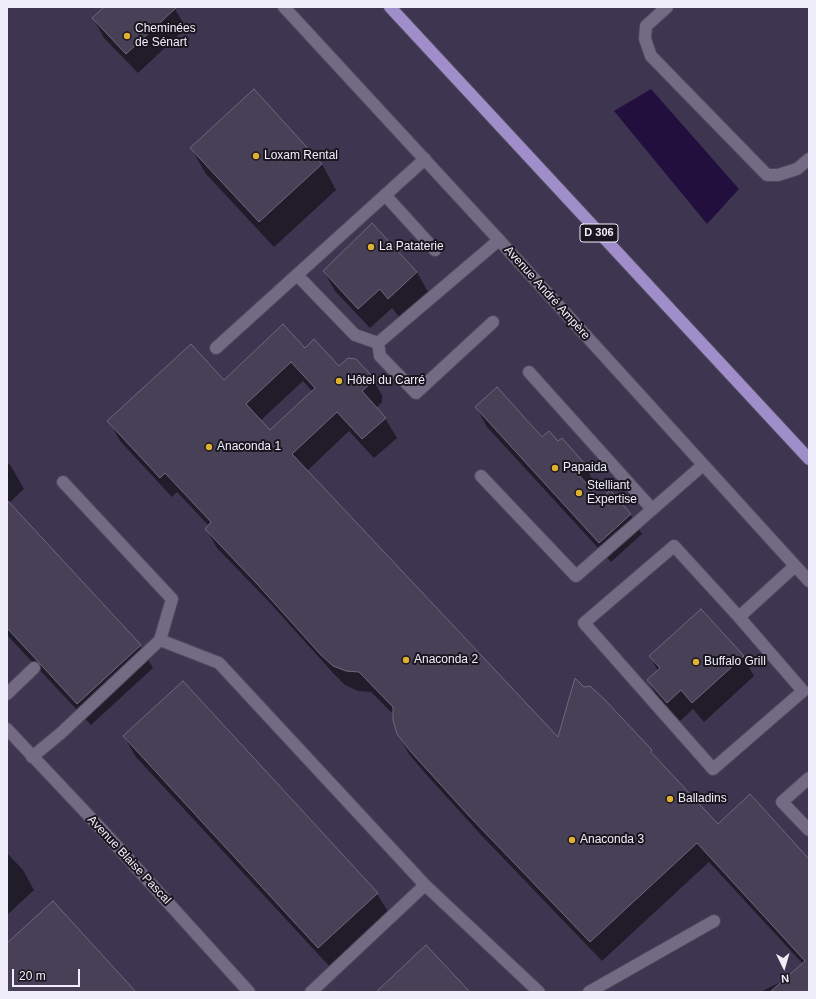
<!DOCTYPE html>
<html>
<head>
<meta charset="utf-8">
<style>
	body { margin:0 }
	#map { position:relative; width:816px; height:999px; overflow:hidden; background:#322c40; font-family:Helvetica,sans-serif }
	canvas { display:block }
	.frame { position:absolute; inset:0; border:8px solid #f1eefb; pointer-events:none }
	.north { position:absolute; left:764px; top:947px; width:40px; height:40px; -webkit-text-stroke:3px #19161f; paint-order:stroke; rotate:175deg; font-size:11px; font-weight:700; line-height:16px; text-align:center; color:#f1eefb }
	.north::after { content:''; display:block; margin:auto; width:14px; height:18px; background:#f1eefb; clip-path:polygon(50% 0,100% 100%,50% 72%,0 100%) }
	.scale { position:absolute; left:12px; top:969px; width:68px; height:18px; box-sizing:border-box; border:2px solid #f1eefb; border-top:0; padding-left:5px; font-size:12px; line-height:14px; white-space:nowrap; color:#f1eefb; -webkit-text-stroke:3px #19161f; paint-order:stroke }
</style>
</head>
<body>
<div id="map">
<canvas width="816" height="999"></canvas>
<div class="frame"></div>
<div class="north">N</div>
<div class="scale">20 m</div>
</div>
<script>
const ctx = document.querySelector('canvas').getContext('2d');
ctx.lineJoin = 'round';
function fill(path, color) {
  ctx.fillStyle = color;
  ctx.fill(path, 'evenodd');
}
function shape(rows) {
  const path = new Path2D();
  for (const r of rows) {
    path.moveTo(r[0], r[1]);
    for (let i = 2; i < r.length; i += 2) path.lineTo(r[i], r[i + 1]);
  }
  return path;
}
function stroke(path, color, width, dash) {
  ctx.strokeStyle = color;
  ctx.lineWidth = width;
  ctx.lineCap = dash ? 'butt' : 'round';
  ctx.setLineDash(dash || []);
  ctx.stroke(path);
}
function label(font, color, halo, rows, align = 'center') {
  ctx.font = font + ' Helvetica,sans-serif';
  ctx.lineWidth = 4;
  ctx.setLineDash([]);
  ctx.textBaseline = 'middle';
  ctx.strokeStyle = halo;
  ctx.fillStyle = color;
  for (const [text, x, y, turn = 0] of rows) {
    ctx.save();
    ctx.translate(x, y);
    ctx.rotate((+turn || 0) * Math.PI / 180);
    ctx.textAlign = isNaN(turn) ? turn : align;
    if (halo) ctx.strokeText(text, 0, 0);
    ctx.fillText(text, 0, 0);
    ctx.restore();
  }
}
const built = shape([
	[7,7,809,7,809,992,7,992]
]);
const water = shape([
	[651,89,739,189,707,224,614,111]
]);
const shadow = shape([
	[105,7,174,7,186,28,138,73,104,38,93,18],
	[254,90,322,164,336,190,274,247,206,174,191,148],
	[372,224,417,272,428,292,400,318,392,308,370,328,335,291,324,272],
	[305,349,339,368,370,375,382,395,382,402,376,408,385,418,397,438,374,458,349,431,307,471,558,739,651,750,656,759,718,825,809,860,809,992,760,992,787,979,803,964,709,862,602,961,481,835,424,772,409,754,398,734,394,715,371,692,358,691,345,685,333,673,271,604,217,548,206,529,209,526,177,492,172,497,120,441,109,421,224,382],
	[303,381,313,392,270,432,260,421],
	[476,407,542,438,558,442,584,464,595,484,590,489,601,500,630,514,642,534,611,562,487,427],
	[7,462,11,466,24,489,9,503,140,646,153,668,91,725,7,635],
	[650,656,743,657,754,676,704,722,693,709,679,722,659,700,648,680,658,671],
	[124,736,377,894,389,913,330,967,135,756],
	[7,853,23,870,34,890,7,915]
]);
const building = shape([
	[104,7,177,7,126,54,92,18,104,7],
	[254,89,322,164,259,222,190,148,254,89],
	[372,223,417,272,388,299,380,289,358,309,323,271,372,223],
	[283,324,305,348,314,339,339,366,348,358,356,359,371,375,372,382,362,391,386,418,362,439,337,412,292,454,558,737,575,678,584,687,590,686,605,700,652,750,651,752,718,824,750,794,809,859,809,992,770,992,805,961,697,843,590,942,469,816,411,752,397,734,393,720,393,707,359,672,346,671,333,666,320,654,258,585,205,529,211,522,165,473,160,478,107,421,191,344,224,380,283,324],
	[291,362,315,388,270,430,246,404,291,362],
	[497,387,542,437,549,431,558,441,562,438,585,464,576,472,601,499,610,490,631,514,599,543,475,407,497,387],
	[7,500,141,645,77,704,7,628,7,500],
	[701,609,744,656,692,703,681,690,667,703,647,680,660,668,649,656,701,609],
	[183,681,378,893,318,948,123,736,183,681],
	[53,901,136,992,7,992,7,943,53,901],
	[426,945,470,992,376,992,426,945]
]);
const lane = shape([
	[667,7,646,26,645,39,651,56,767,175,778,175,797,169,809,159],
	[385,195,435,250],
	[297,275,355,335,378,343,499,240],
	[378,343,380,356,416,393,493,322],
	[216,348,425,159],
	[529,372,652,509],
	[481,476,576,576,703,465],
	[739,617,803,691,713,769,584,623,674,546,739,617,795,566],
	[160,640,219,663,425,885,539,992],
	[7,694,34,668],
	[32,757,61,733,160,640,172,599,63,482],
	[809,778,782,802,809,830],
	[311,992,425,885],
	[589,992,714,921]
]);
const street = shape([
	[284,7,499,240,809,581],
	[7,729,105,833,249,992]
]);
const primary = shape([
	[390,7,809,459]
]);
const markers = [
	[127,36,4,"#deb133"],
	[256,156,4,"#deb133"],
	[371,247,4,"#deb133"],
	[339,381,4,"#deb133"],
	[209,447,4,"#deb133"],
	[555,468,4,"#deb133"],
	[579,493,4,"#deb133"],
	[406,660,4,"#deb133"],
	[696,662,4,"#deb133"],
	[670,799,4,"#deb133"],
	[572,840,4,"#deb133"]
];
const shields = [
	[599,233,38]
];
const shieldNames = [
	["D 306",599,233]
];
const poiNames = [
	["Cheminées",135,29],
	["de Sénart",135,43],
	["Loxam Rental",264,156],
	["La Pataterie",379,247],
	["Hôtel du Carré",347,381],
	["Anaconda 1",217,447],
	["Papaida",563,468],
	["Stelliant",587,486],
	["Expertise",587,500],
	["Anaconda 2",414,660],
	["Buffalo Grill",704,662],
	["Balladins",678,799],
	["Anaconda 3",580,840]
];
const streetNames = [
	["Avenue André Ampère",547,293,48],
	["Avenue Blaise Pascal",129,860,47]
];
fill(built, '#3e3650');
fill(water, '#220f3e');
fill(shadow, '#0007');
fill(building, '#474056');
stroke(building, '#6e677f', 1);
stroke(lane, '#4e485a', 14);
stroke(street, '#4e485a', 14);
stroke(primary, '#4e485a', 14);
stroke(lane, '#726b83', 12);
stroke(street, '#726b83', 12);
stroke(primary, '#a08eca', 12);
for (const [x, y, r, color] of markers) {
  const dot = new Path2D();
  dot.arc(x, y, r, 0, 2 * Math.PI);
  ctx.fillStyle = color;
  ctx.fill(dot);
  stroke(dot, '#19161f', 1.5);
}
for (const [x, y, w] of shields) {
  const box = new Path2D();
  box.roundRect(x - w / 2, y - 9, w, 18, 3);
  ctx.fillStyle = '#19161f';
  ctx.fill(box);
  stroke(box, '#f1eefb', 1);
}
label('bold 11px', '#f1eefb', null, shieldNames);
label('12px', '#f1eefb', '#19161f', poiNames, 'left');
label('12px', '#f1eefb', '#19161f', streetNames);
</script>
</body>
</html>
